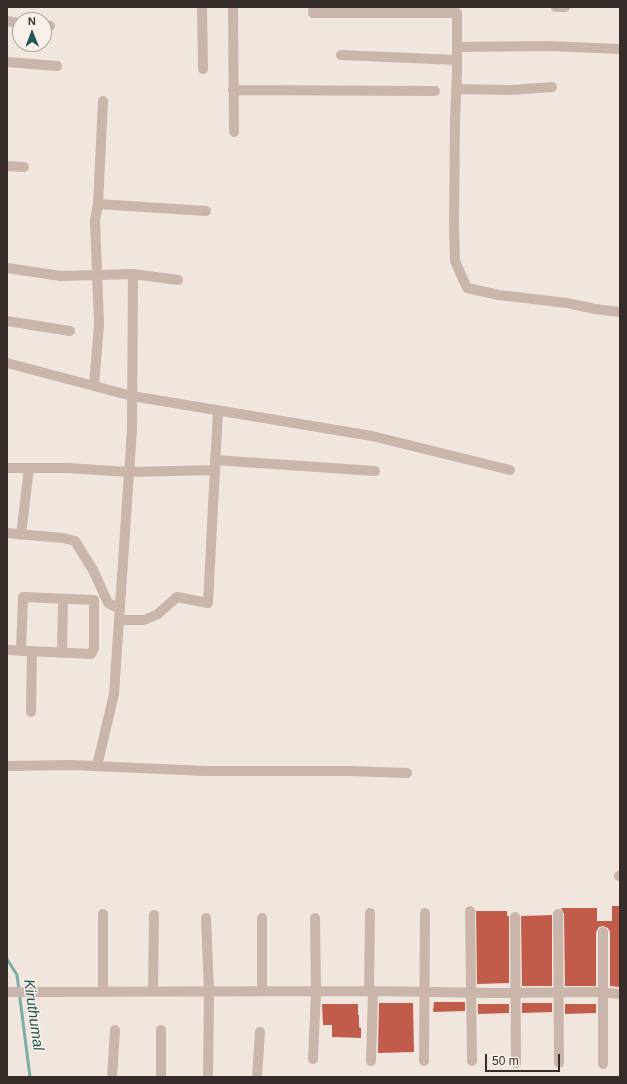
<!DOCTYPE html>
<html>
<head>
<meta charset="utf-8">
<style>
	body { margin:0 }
	#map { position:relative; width:627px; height:1084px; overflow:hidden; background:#f1e6dd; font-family:Helvetica,sans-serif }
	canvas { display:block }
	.frame { position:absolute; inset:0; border:8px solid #362c29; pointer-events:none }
	.north { position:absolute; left:12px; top:12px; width:40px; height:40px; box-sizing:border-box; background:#f9f0e9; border:1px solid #aba29c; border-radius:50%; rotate:359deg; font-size:11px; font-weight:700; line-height:16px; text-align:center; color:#362c29 }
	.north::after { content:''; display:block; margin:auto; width:14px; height:18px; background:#205655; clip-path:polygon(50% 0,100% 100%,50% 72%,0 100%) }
	.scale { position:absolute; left:485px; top:1054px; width:75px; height:18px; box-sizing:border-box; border:2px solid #362c29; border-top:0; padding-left:5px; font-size:12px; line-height:14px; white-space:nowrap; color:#362c29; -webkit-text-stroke:3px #f9f0e9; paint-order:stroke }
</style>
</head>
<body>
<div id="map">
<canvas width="627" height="1084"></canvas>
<div class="frame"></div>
<div class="north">N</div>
<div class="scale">50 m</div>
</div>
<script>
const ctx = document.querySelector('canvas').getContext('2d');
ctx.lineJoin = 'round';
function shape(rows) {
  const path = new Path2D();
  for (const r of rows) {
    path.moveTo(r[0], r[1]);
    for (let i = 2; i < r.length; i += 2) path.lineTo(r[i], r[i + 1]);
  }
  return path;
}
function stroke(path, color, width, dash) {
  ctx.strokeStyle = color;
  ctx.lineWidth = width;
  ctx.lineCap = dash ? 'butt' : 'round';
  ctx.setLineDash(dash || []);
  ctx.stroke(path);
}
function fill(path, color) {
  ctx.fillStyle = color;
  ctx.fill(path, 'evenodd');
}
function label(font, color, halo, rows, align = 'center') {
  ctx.font = font + ' Helvetica,sans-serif';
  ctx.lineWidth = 3;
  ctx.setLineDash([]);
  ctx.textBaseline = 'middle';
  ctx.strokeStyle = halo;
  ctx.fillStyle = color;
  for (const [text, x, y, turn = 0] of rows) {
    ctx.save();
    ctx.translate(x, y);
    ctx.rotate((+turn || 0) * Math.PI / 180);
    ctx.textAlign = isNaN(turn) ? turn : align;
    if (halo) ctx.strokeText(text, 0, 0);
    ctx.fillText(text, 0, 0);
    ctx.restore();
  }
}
const stream = shape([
	[7,959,17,975,30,1077]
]);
const building = shape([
	[612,906,620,906,620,987,610,986,610,932,608,928,603,926,599,927,596,932,596,986,565,986,564,914,561,908,597,908,597,921,612,921],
	[476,911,507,911,507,916,509,916,509,983,477,984],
	[552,915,552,986,522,986,521,916],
	[434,1002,465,1002,465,1011,433,1012],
	[379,1003,413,1003,414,1052,378,1053],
	[522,1003,552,1003,552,1012,522,1013],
	[322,1004,358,1004,358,1015,359,1015,359,1027,361,1028,361,1038,332,1037,332,1025,323,1025],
	[478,1004,509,1004,509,1013,478,1014],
	[565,1004,596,1004,596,1013,565,1014]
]);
const minor = shape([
	[202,7,203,69],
	[233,7,234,132],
	[314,7,313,13,457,13,457,71,455,122,454,224,455,261,467,288,499,295,567,303,595,309,620,312],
	[556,7,565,7],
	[7,21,20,23],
	[44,26,50,26],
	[457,47,548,46,620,49],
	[341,55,457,60],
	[7,62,57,66],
	[456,89,511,90,552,87],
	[233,90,435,91],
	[7,166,24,167],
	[98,204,206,211],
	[7,268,61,276,133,274,178,280],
	[7,321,70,331],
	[7,363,132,396,372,436,510,470],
	[94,386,99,324,95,220,98,204,103,101],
	[215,460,375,471],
	[7,468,68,468,129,472,215,470],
	[7,533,63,538,75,541,93,570,108,603,120,609],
	[21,535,29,468],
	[119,620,144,620,158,614,177,597,208,603,218,410],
	[7,650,91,654,94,648,94,600,23,597,21,651],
	[62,653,63,599],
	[31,712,32,651],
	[7,766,72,765,205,771,348,771,407,773],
	[97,766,114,694,132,429,133,274],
	[619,876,620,876],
	[470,911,472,1061],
	[103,914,103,991],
	[558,914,559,1063],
	[515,917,516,1063],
	[206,918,209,991,208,1077],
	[153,991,154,915],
	[262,991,262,918],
	[369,991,370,913],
	[7,992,373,991,491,993,598,992,620,994],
	[313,1059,316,991,315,918],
	[371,1061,373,991],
	[424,1061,425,913],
	[603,1064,603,932],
	[112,1077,115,1030],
	[161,1077,161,1030],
	[257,1077,260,1032]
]);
const waterNames = [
	["Kiruthumal",33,1015,82]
];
stroke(stream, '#7dadab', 3);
fill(building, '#c15c4b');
stroke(minor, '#c9b5a9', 10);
label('italic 15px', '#205655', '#f9f0e9', waterNames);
</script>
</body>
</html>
